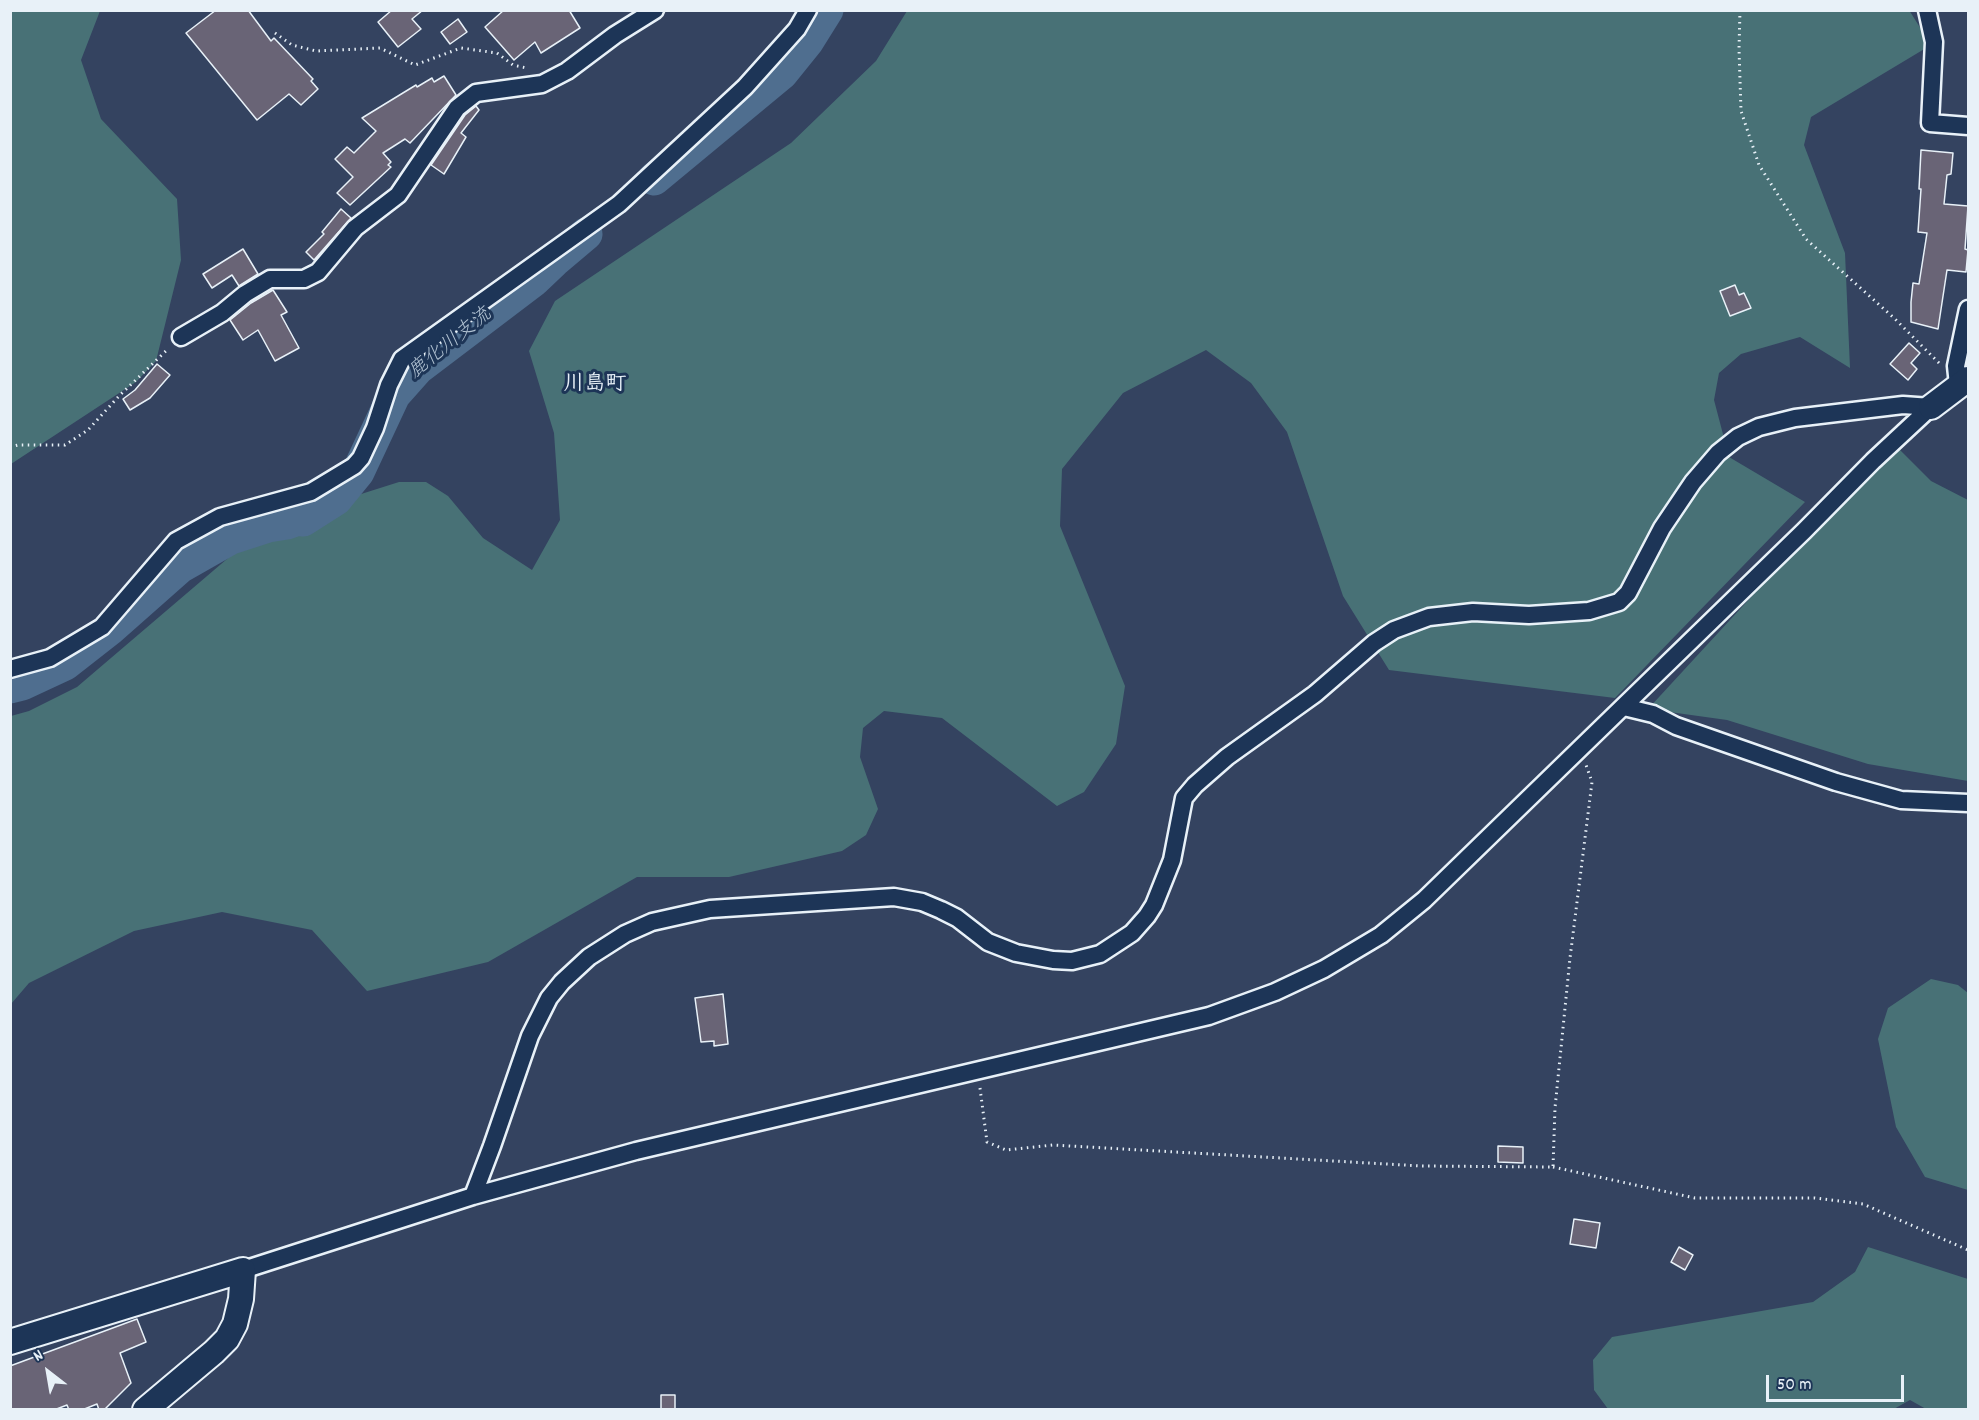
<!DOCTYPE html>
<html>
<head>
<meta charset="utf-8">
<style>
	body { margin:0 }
	#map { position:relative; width:1979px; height:1420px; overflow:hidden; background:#344360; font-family:Dekko,sans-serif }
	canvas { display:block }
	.frame { position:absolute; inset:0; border:12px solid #e8f1f8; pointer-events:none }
	.north { position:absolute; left:18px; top:1342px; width:60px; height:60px; -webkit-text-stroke:4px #1d3557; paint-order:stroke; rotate:329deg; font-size:16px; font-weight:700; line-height:24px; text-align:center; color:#e8f1f8 }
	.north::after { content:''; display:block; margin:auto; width:21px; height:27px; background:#e8f1f8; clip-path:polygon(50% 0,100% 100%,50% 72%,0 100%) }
	.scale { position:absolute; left:1766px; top:1375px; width:138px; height:27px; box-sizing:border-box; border:3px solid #e8f1f8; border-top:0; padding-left:8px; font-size:18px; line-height:21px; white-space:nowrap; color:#e8f1f8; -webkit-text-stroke:4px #1d3557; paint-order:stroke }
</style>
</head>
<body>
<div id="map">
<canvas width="1979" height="1420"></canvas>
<div class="frame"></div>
<div class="north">N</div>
<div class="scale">50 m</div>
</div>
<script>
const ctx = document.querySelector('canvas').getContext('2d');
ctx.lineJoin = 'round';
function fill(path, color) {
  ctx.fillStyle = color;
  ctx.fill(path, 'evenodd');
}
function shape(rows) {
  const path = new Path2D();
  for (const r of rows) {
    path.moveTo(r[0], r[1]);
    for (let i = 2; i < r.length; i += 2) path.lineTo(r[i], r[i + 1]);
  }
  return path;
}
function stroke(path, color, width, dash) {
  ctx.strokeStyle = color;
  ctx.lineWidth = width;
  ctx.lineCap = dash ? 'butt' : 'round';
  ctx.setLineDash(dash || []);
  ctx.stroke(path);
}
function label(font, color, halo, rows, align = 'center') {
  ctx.font = font + ' Dekko,"Klee One",sans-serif';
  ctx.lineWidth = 6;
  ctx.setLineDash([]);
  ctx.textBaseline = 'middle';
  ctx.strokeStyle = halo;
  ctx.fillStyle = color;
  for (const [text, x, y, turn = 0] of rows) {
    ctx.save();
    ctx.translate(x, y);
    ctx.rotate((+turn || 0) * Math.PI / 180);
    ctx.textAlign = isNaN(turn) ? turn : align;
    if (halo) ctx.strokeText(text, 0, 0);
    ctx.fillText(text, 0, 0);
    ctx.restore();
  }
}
const green = shape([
	[11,10,100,11,81,60,101,119,177,199,181,260,156,361,136,382,11,464],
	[1909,10,1931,45,1811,117,1804,145,1845,253,1850,368,1800,337,1741,354,1719,373,1714,400,1729,457,1805,502,1615,698,1389,670,1343,596,1287,432,1251,383,1206,350,1123,393,1062,469,1060,526,1125,686,1116,744,1084,792,1057,806,942,718,884,711,863,728,860,757,878,809,866,835,842,851,729,877,637,877,488,962,367,991,312,930,222,912,134,931,29,983,11,1004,11,716,29,711,77,687,234,553,317,508,399,482,426,482,448,496,483,538,532,570,560,520,554,433,529,351,555,301,791,143,876,61,907,11],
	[1893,443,1931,481,1968,500,1968,781,1868,764,1727,720,1648,709],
	[1931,979,1958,985,1968,993,1968,1190,1925,1177,1896,1127,1878,1039,1888,1008],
	[1868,1247,1968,1279,1968,1409,1926,1409,1910,1400,1892,1410,1608,1409,1594,1390,1593,1360,1612,1337,1813,1302,1855,1272]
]);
const river = shape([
	[654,179,782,73,807,42,827,10],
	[10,687,22,684,65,664,111,628,180,567,231,538,268,526,287,523,298,519,303,520,336,499,358,472,394,395,418,368,534,280,554,261,586,234]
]);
const building = shape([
	[216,10,248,10,271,41,274,38,313,79,311,81,318,89,301,105,289,94,257,120,186,33,216,10],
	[392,10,423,10,412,19,421,29,398,47,378,22,392,10],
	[504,10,569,10,580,28,541,53,535,42,514,60,485,27,504,10],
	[458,19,467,32,450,44,441,32,458,19],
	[444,76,456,95,410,143,405,139,383,153,391,162,388,165,391,167,350,205,337,193,353,177,335,159,347,147,354,153,376,131,362,118,416,85,417,87,432,78,434,82,444,76],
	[476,106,479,110,461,133,466,137,444,174,431,165,465,115,476,106],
	[1921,150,1953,153,1951,174,1947,175,1944,204,1968,206,1965,249,1968,250,1966,272,1947,270,1938,329,1911,322,1911,302,1913,283,1919,284,1927,233,1918,232,1921,189,1919,189,1921,150],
	[341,209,351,218,314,260,306,252,324,234,322,232,341,209],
	[243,249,258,274,239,286,232,275,212,288,203,274,243,249],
	[1735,285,1739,295,1744,293,1751,308,1730,316,1720,291,1735,285],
	[273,290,287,312,281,315,299,348,275,361,258,330,243,340,230,320,251,303,273,290],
	[1909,343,1920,353,1911,363,1917,369,1908,380,1890,364,1909,343],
	[157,364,170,375,150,398,130,410,123,399,135,390,157,364],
	[723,994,728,1044,714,1046,714,1041,701,1042,695,998,723,994],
	[1498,1146,1523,1147,1523,1163,1498,1162,1498,1146],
	[1574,1219,1600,1223,1596,1248,1570,1244,1574,1219],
	[1679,1247,1693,1255,1685,1270,1671,1262,1679,1247],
	[137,1319,146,1342,120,1353,131,1383,104,1410,99,1410,97,1404,82,1410,69,1410,67,1405,54,1410,10,1410,10,1366,137,1319],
	[661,1395,675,1395,675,1410,661,1410,661,1395]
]);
const path = shape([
	[1740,10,1739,49,1741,111,1759,165,1806,239,1895,319,1939,363],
	[275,33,292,45,316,51,380,48,415,65,461,48,497,53,513,65,527,68],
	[10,447,18,445,65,445,88,430,119,396,169,348],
	[980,1088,987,1142,1006,1150,1053,1145,1421,1166,1553,1167,1555,1108,1570,958,1592,782,1586,765],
	[1553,1167,1695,1198,1815,1198,1863,1204,1968,1250]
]);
const street = shape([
	[1927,10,1934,42,1930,123,1968,126],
	[181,337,222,313,245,294,270,279,304,279,318,272,355,228,398,195,457,108,476,93,542,84,567,71,615,35,655,10],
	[1958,385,1956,366,1968,309],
	[10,669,50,658,102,627,176,541,220,517,311,492,354,466,361,458,375,428,389,385,402,359,619,204,745,87,797,29,808,10],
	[1624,707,1653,714,1676,726,1836,782,1901,800,1968,803],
	[473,1196,492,1146,530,1036,549,998,562,982,589,957,625,934,652,922,710,909,894,897,922,902,941,910,957,918,988,942,1016,953,1053,960,1072,961,1100,954,1132,933,1147,916,1154,905,1172,860,1184,798,1195,785,1227,757,1315,694,1374,643,1394,630,1429,617,1473,612,1529,615,1589,611,1619,602,1628,593,1662,528,1693,482,1718,453,1738,437,1759,427,1795,418,1903,405,1931,407],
	[243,1270,473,1196,636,1151,1209,1016,1275,992,1324,969,1381,935,1424,900,1804,531,1873,461,1931,407]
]);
const secondary = shape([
	[1931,407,1968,379],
	[10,1342,243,1270,241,1299,235,1324,227,1339,214,1352,145,1410]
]);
const waterNames = [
	["鹿化川支流",451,345,-39]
];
const quarterNames = [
	["川島町",595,386]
];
fill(green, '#487176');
stroke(river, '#4f6e8f', 33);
fill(building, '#696476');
stroke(building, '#e8f1f8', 1.5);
stroke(street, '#e8f1f8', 21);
stroke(secondary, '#e8f1f8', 28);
stroke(path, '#e8f1f8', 3, [1.5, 4.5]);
stroke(street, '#1d3557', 16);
stroke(secondary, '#1d3557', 24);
label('italic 20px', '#b2c3d3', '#1d3557', waterNames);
label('bold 21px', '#e8f1f8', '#1d3557', quarterNames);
</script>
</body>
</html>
